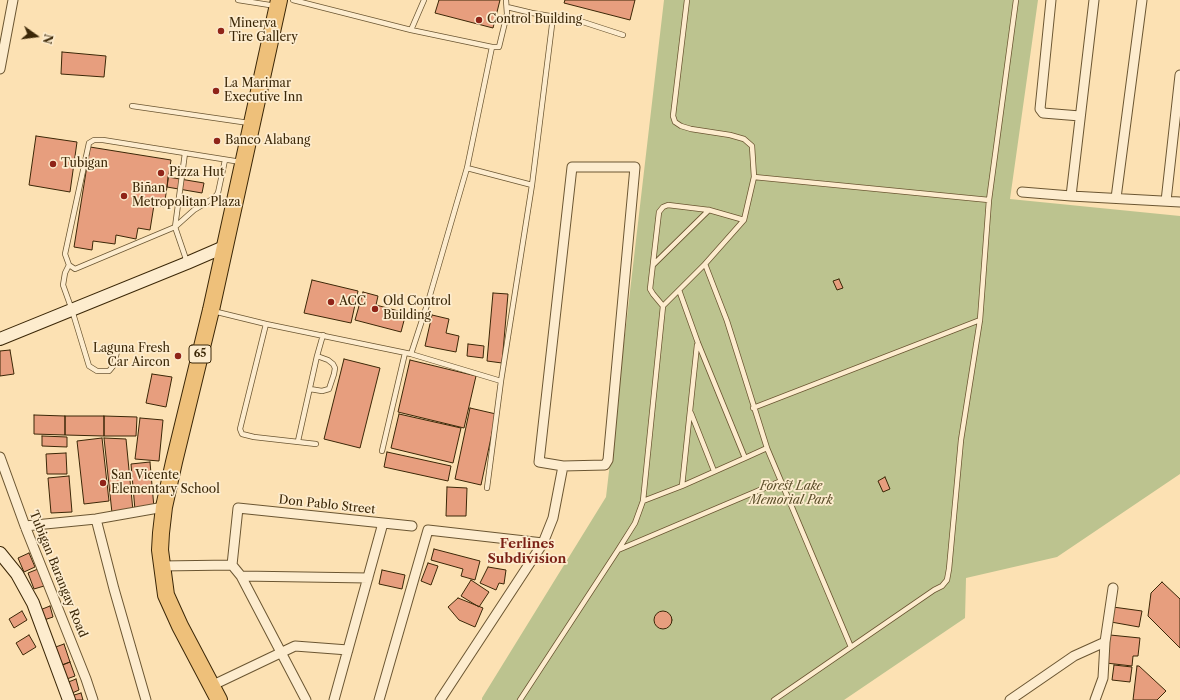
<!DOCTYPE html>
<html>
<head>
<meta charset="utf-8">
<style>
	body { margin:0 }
	#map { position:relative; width:1180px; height:700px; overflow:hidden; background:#fce1b3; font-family:"Libre Caslon Text",serif }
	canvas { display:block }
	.north { position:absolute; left:16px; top:16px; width:40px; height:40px; -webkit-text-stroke:3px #fdecce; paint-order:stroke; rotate:104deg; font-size:11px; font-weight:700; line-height:16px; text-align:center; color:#3b2707 }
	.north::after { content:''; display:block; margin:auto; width:14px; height:18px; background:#3b2707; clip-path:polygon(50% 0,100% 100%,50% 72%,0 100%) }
</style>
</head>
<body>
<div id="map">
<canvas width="1180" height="700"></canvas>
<div class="north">N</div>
</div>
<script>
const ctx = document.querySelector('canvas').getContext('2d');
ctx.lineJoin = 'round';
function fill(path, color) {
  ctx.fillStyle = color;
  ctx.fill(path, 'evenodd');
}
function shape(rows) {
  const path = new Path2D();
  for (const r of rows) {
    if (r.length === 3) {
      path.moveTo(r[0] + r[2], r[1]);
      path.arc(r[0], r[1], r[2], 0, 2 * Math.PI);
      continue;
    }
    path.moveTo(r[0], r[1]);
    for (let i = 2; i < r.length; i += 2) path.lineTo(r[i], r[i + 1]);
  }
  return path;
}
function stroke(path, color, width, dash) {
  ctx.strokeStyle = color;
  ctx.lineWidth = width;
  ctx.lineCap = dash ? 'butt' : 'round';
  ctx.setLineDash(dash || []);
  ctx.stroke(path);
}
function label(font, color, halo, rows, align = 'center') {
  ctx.font = font + ' "Libre Caslon Text",serif';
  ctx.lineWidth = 3.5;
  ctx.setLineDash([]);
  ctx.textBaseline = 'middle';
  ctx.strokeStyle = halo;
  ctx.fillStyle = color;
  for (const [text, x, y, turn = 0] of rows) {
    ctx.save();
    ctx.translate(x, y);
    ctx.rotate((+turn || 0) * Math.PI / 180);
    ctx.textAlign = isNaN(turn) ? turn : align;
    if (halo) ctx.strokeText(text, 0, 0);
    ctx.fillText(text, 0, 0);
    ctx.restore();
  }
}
const green = shape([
	[664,0,1038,0,1010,199,1180,216,1180,474,1057,557,966,578,965,618,844,700,482,700,482,698,606,497]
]);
const building = shape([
	[439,0,500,0,493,28,435,13,439,0],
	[565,0,635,0,630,20,564,3,565,0],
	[62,52,106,56,104,77,61,74,62,52],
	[36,136,77,142,70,192,29,185,36,136],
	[90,147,171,160,164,207,154,205,150,230,138,228,136,239,116,235,115,244,93,241,92,250,74,247,90,147],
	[168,177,204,183,202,193,167,187,168,177],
	[839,279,843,288,837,290,833,281,839,279],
	[312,280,358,291,351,323,304,313,312,280],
	[363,292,378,296,376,305,406,313,401,332,355,320,363,292],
	[493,293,508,294,502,363,487,361,493,293],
	[432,315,449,319,446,333,459,336,456,352,425,346,432,315],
	[468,344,484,346,483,358,467,356,468,344],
	[10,350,14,374,0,376,0,351,10,350],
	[344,359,380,368,360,448,324,439,344,359],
	[410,360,476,376,464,428,398,412,410,360],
	[152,374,172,377,166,407,146,403,152,374],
	[470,408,496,414,481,485,455,479,470,408],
	[399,414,461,428,453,463,391,448,399,414],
	[34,415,65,416,65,435,34,434,34,415],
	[65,416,104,416,104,436,65,435,65,416],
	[104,416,137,417,136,436,104,436,104,416],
	[140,418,163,420,159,461,135,459,140,418],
	[42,436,67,437,67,447,42,446,42,436],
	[102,438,109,501,84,504,77,441,102,438],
	[104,438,126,439,133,511,112,513,104,438],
	[387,452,451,466,448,481,384,467,387,452],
	[66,453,67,474,47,474,46,454,66,453],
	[150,462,154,508,135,510,131,464,150,462],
	[69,476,72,512,51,513,48,478,69,476],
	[885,477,890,489,883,492,878,481,885,477],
	[447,487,467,488,466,516,446,516,447,487],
	[434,549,480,561,475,580,461,576,463,569,431,560,434,549],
	[29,553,35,567,24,572,18,558,29,553],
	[428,563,438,566,431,585,421,581,428,563],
	[488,567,506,570,504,584,499,583,496,590,480,583,488,567],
	[38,569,44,586,34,589,28,573,38,569],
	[382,570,405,575,402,589,379,584,382,570],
	[471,580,489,592,479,607,461,596,471,580],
	[1162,582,1180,599,1180,648,1148,616,1151,593,1162,582],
	[458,598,483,608,475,627,459,620,448,607,458,598],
	[50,606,53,617,44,620,40,610,50,606],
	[1113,607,1142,611,1139,627,1111,622,1113,607],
	[663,620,9],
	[22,611,27,620,14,628,9,619,22,611],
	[29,635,36,647,23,655,16,643,29,635],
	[1110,635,1140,638,1138,656,1133,656,1132,666,1106,663,1110,635],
	[64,644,70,662,59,666,53,648,64,644],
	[70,662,75,676,64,680,60,666,70,662],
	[1114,665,1132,667,1130,682,1112,680,1114,665],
	[1137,666,1139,666,1166,691,1157,700,1133,700,1137,666],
	[76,679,79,690,70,694,66,683,76,679],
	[81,693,83,700,72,700,71,696,81,693]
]);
const lane = shape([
	[238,0,276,6],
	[293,0,411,30,492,47,499,47,507,14,506,0],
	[687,0,673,116,675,122,681,126,691,129,730,135,744,139,752,146,754,177,744,220,705,264,727,321,767,448,851,647],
	[507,7,532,13,580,21,623,35],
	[411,30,424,0],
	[132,106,249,123],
	[467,168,532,185],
	[754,177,989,200],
	[175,227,194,210,214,198,218,193,225,160],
	[175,227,185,153],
	[187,262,175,227,75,269,69,265,65,254,89,143,94,140,103,140,241,162],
	[69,265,65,273,63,285,72,310,89,366,97,371,109,371,114,365,118,347],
	[653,265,709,210],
	[663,306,653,294,650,289,659,212,663,207,668,205,709,210,744,220],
	[213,311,266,324,411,354,501,381],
	[266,324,240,429,242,434,254,437,316,444],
	[411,354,428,302,467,168,492,47],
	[310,389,322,391,329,389,334,374,335,368,333,364,328,360,317,356],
	[753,408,980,320],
	[691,413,714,471],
	[298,441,317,356,323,335],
	[382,451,405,353],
	[745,458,767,448],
	[682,486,697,345],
	[487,488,501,381,532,185,553,17],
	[643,501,682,486,745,458,698,343,679,290],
	[618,550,781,481],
	[520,700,618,550,635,523,643,501,663,306,705,264],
	[774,700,934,590,942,586,947,580,949,569,961,440,980,320,989,200,1016,0]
]);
const street = shape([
	[1051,0,1040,109,1043,113,1080,116],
	[0,69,13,0],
	[572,167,635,167,608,460,605,465,563,466,539,462,572,167],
	[1022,192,1071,196,1180,202],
	[1071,196,1094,0],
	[1116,198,1142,0],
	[1166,201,1180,75],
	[0,457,25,526,86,679,93,700],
	[96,519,114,589,146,700],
	[25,526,96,519,164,507],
	[161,566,232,565],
	[241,576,368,578],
	[211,686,295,646,348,650],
	[306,700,241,576,232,565,238,508,412,526],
	[334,700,383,523],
	[379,700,428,530,543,543],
	[440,700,543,543,553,518,563,466],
	[1010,700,1074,656,1105,642],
	[1095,700,1103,678,1105,642,1113,588]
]);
const secondary = shape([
	[0,339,187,263,224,247],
	[0,553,17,574,33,603,69,700]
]);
const highway = shape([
	[219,700,180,626,166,595,160,550,161,533,164,507,174,462,211,310,279,0]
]);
const markers = [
	[479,20,4,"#8f2418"],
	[221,31,4,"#8f2418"],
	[216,91,4,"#8f2418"],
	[217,141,4,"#8f2418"],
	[53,164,4,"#8f2418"],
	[161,173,4,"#8f2418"],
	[124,196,4,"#8f2418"],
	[331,302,4,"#8f2418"],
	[375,309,4,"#8f2418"],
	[178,356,4,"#8f2418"],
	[103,483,4,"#8f2418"]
];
const shields = [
	[200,354,22]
];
const shieldNames = [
	["65",200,354]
];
const poiNames = [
	["Control Building",487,20],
	["Minerva",229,24],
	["Tire Gallery",229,38],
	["La Marimar",224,84],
	["Executive Inn",224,98],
	["Banco Alabang",225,141],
	["Tubigan",61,164],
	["Pizza Hut",169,173],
	["Biñan",132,189],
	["Metropolitan Plaza",132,203],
	["ACC",339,302],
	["Old Control",383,302],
	["Building",383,316],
	["Laguna Fresh",170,349,"right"],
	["Car Aircon",170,363,"right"],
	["San Vicente",111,476],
	["Elementary School",111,490]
];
const parkNames = [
	["Forest Lake",791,487],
	["Memorial Park",791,501]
];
const streetNames = [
	["Don Pablo Street",327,505,6],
	["Tubigan Barangay Road",58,574,68]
];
const neighbourhoodNames = [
	["Ferlines",527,544],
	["Subdivision",527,559]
];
fill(green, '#bcc38f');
fill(building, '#e79e7e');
stroke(building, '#3b2707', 1);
stroke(lane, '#6b5632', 6);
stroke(street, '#6b5632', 11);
stroke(secondary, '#3b2707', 14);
stroke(highway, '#3b2707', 18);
stroke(lane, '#fdecce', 4.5);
stroke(street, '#fdecce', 9);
stroke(secondary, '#fdecce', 12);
stroke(highway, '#eec07a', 16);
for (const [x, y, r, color] of markers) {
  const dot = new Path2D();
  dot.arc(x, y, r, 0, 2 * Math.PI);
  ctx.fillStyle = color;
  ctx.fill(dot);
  stroke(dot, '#fdecce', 1.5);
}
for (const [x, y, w] of shields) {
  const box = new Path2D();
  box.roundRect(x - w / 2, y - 9, w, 18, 3);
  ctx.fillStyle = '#fdecce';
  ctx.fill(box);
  stroke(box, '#3b2707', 1);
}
label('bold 11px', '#3b2707', null, shieldNames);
label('12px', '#3b2707', '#fdecce', poiNames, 'left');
label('italic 12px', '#5b4e29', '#fdecce', parkNames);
label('12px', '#3b2707', '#fdecce', streetNames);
label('bold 13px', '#7a1f14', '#fdecce', neighbourhoodNames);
</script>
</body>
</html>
